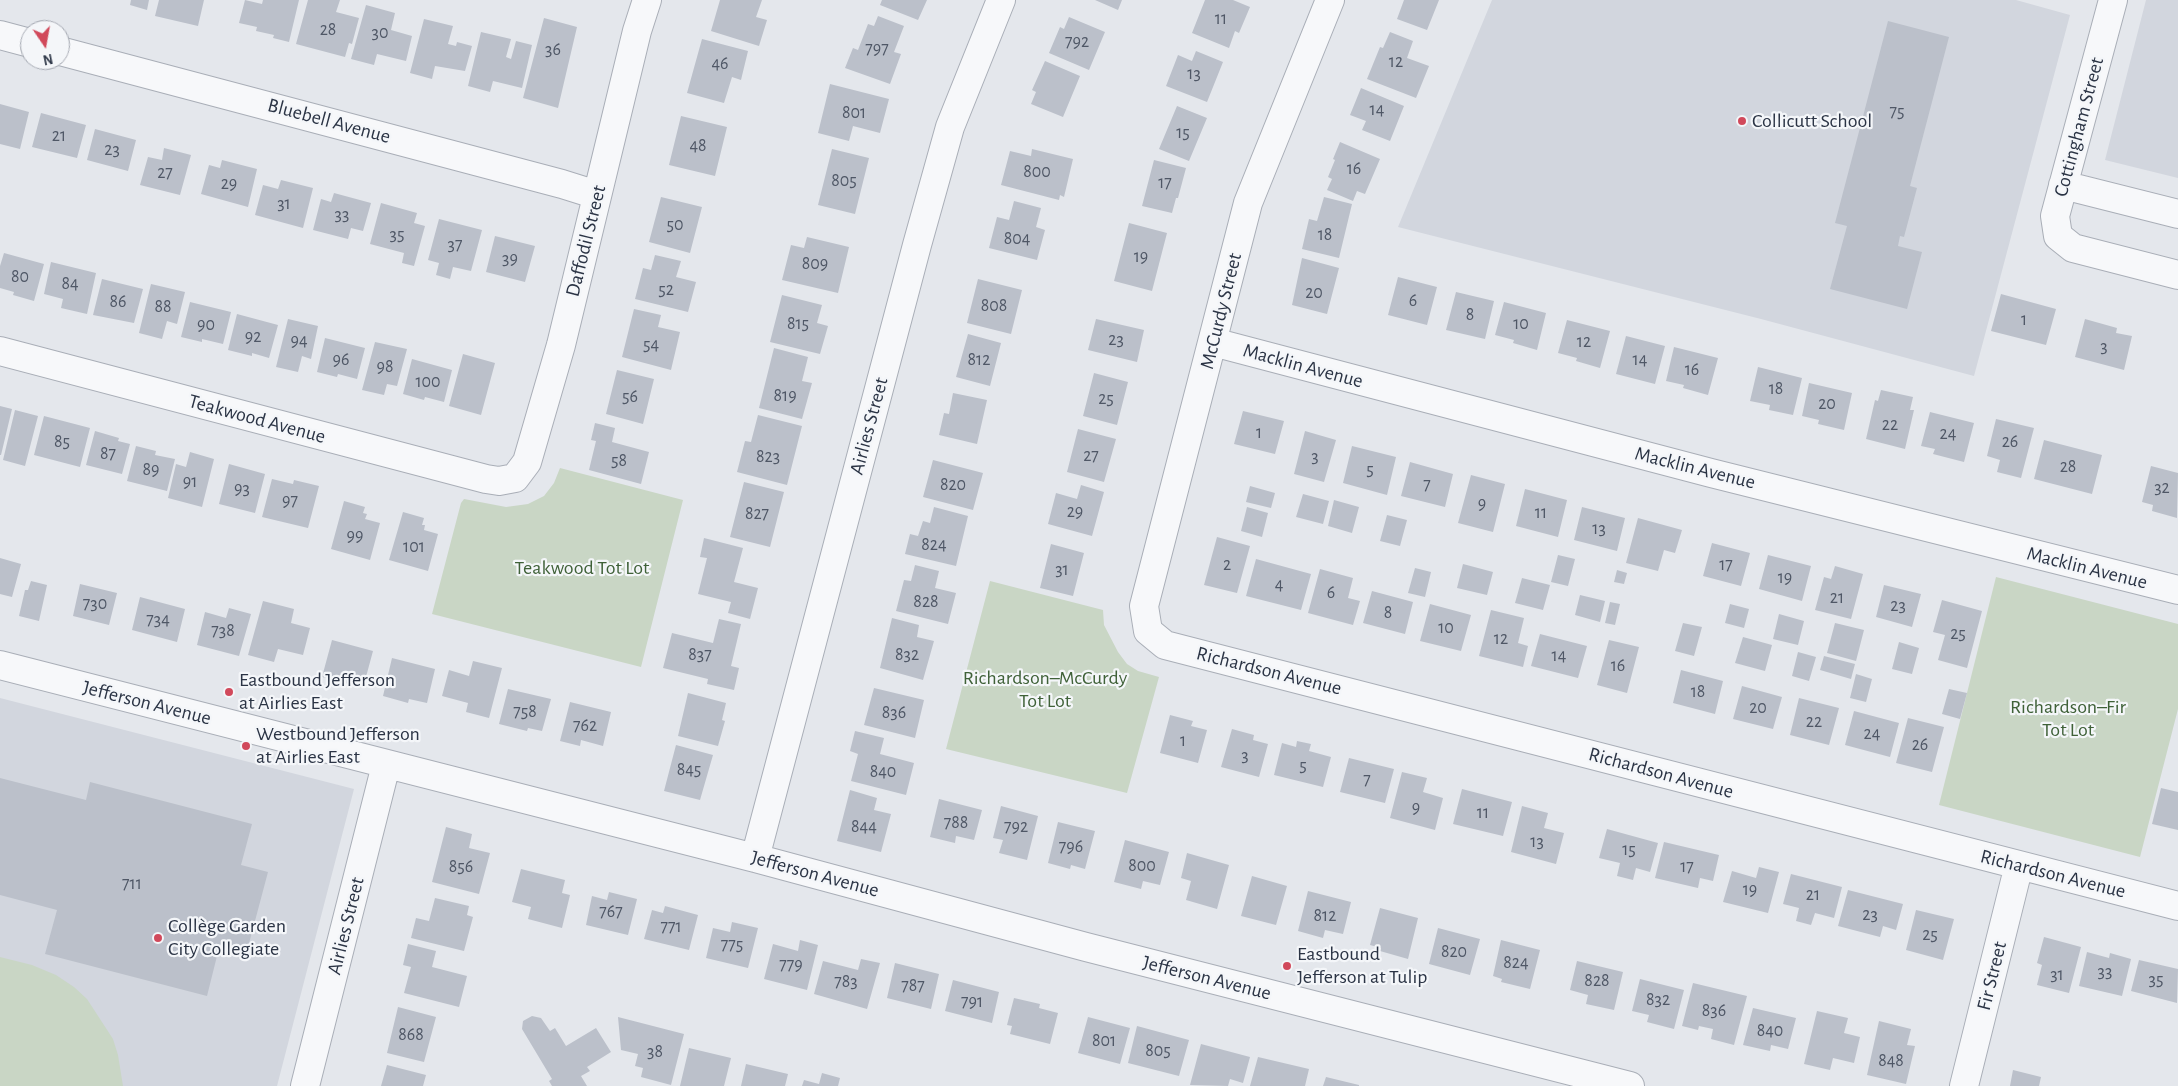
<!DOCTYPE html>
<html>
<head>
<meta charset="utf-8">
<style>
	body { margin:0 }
	#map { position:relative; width:2178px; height:1086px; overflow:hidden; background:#e4e7ec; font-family:"Alegreya Sans",sans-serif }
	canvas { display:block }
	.north { position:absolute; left:20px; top:20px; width:50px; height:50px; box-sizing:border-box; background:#f4f6f9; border:1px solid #a4a8b1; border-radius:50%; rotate:168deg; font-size:14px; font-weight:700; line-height:20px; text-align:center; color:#2b3445 }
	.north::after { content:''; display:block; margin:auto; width:18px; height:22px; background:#d1495b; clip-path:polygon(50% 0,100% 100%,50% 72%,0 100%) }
</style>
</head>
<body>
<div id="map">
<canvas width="2178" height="1086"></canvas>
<div class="north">N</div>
</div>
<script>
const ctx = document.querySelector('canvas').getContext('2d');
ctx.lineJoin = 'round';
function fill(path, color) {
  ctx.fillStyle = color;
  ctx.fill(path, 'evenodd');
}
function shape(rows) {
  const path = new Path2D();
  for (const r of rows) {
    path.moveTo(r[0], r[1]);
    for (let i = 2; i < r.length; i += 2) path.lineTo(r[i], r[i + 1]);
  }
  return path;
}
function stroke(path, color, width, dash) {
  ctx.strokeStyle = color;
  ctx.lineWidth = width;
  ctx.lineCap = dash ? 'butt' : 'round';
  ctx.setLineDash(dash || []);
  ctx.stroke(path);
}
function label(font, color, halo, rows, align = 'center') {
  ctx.font = font + ' "Alegreya Sans",sans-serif';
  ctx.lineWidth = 4.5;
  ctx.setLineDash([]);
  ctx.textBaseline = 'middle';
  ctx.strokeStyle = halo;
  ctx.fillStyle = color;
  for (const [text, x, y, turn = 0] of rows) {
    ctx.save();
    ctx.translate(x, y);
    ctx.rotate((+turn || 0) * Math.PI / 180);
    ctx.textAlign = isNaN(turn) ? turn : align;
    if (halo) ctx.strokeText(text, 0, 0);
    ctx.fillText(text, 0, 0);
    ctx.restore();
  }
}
const built = shape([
	[1492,0,2016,0,2070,15,1974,376,1761,319,1398,227],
	[2146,0,2178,0,2178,178,2105,160],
	[0,698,354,789,277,1086,0,1086]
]);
const green = shape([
	[560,468,683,500,641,667,432,614,461,503,464,499,506,507,528,504,544,496,554,483],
	[1996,577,2178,624,2178,709,2140,857,1939,805],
	[990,581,1103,610,1104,625,1118,652,1127,664,1138,671,1159,677,1127,793,946,749],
	[0,957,32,965,56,975,74,987,87,999,113,1039,118,1055,123,1086,0,1086]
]);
const building = shape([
	[131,0,149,0,147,10,130,5],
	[159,0,204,0,198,26,155,16],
	[245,0,262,4,263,0,299,0,289,42,273,38,274,35,256,31,257,27,239,23],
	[308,0,340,0,336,12,359,18,352,44,349,43,345,57,296,44],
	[720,0,762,0,756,17,767,20,759,46,711,31],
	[882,0,927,0,918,20,880,5],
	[1095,0,1122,0,1118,10],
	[1205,0,1233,0,1250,7,1239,33,1235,31,1229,48,1192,33],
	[1404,0,1439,0,1427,30,1397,19],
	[366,5,395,13,391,30,412,36,406,61,377,54,374,65,351,59],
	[878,16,904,26,894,52,901,54,890,84,845,68,853,48,858,50,868,24,874,26],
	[1069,17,1105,32,1089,70,1049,53,1060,27,1064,29],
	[544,18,577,27,558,108,523,98],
	[424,19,453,26,448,44,456,46,457,42,472,46,465,71,435,66,432,79,410,73],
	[1888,21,1949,37,1910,186,1917,188,1904,237,1900,236,1898,246,1922,252,1907,309,1830,289,1847,226,1835,223],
	[481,32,511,39,506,57,511,59,516,41,532,45,522,88,493,81,490,92,468,86],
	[1390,32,1413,41,1407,58,1429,66,1416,98,1367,79,1380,47,1383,48],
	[702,39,748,51,741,80,732,77,724,103,687,93],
	[1196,51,1223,62,1207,102,1166,86,1178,55,1192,61],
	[1045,61,1080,76,1063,117,1031,104,1036,92,1032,90],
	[830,84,889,99,880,133,853,126,849,141,818,133],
	[1361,88,1404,106,1390,141,1362,130,1366,121,1350,115],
	[0,104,29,112,20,149,0,144],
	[1177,106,1207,118,1189,161,1159,149],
	[41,113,86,125,77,158,32,147],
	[681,116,727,127,715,176,669,165],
	[95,129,136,140,128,171,87,160],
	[1340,142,1380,159,1365,194,1357,191,1353,201,1327,190,1332,179,1328,177,1335,160,1333,159],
	[164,148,191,155,180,195,140,185,148,157,162,160],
	[832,149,869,158,855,214,818,205],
	[1032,149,1073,159,1064,197,1060,195,1059,200,1001,185,1010,151,1031,156],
	[222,160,257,169,248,207,201,194,209,165,220,168],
	[1154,160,1186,168,1178,198,1176,198,1172,213,1142,206],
	[281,180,313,188,303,228,255,215,263,185,278,189],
	[334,193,371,203,363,231,351,228,348,239,313,230,321,199,331,202],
	[661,197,702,207,690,253,649,242],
	[1324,197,1352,204,1339,258,1302,249,1309,219,1317,221],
	[1014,201,1041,208,1036,227,1045,230,1037,260,989,248,997,217,1009,220],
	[381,203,417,213,414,223,425,226,414,266,402,263,404,253,370,244],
	[439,219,482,230,471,271,453,267,450,279,436,275,439,263,428,260],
	[1129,223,1167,233,1152,291,1114,281],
	[495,236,535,246,525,282,486,272],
	[807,237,849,247,838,293,782,280,791,245,804,248],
	[4,253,44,264,34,301,13,295,14,292,0,288,0,266],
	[655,255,681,261,676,277,696,282,688,312,635,299,643,268,651,270],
	[1302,258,1339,268,1327,314,1292,305],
	[51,262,96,273,87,314,61,308,63,299,44,294],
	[1398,277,1437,287,1427,325,1388,315],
	[102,279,143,289,134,323,93,315],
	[978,279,1022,290,1011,334,967,323],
	[151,284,185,292,177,324,167,321,162,339,139,333],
	[1456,292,1494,301,1485,339,1446,330],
	[2001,294,2056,309,2046,345,1991,331],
	[782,295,822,305,817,323,828,326,820,354,770,342],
	[190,302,231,312,223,344,202,339,202,342,181,337],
	[1504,302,1546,313,1537,350,1513,343,1514,340,1495,335],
	[634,309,661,315,658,327,680,332,671,370,622,357],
	[237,314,278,325,269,358,252,353,252,356,228,350],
	[288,319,318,326,311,359,302,356,298,372,276,367],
	[1096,319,1144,330,1137,362,1088,350],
	[2085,319,2117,328,2116,333,2132,336,2124,370,2075,357],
	[1567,320,1610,331,1600,368,1576,361,1577,358,1558,353],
	[968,334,1001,343,990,386,956,377],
	[1626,336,1665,346,1655,384,1616,374],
	[325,338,365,348,357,379,338,374,337,377,317,372],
	[375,342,407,349,397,386,387,384,384,395,362,390],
	[1674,347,1718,358,1708,395,1683,388,1684,385,1666,381],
	[774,348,808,357,802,381,812,383,802,419,759,408],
	[463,354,495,363,481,415,449,406],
	[412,359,452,370,444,402,425,397,424,400,403,394],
	[1758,367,1802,378,1793,415,1769,410,1770,405,1750,401],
	[617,370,654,379,643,424,606,414],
	[1094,373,1128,382,1117,425,1083,416],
	[1809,383,1852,393,1844,430,1818,424,1819,420,1802,416],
	[1881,390,1913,397,1910,410,1914,410,1905,449,1866,439,1875,400,1878,401],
	[953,393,987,400,977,444,939,435,944,413,949,414],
	[0,406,12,409,1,455,0,455],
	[15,410,38,416,25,466,3,460],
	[1243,411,1284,421,1275,454,1234,444],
	[1930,412,1974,423,1964,462,1933,454,1935,449,1921,446],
	[758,415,802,426,787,485,737,472,745,441,751,442],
	[44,416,90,428,80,467,34,455],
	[1996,419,2034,428,2021,478,1997,472,2000,460,1987,456],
	[595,423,615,428,612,442,649,452,641,484,589,470,596,441,591,440],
	[1078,429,1116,439,1104,482,1067,472],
	[95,431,119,438,118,441,130,444,122,474,86,465],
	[1305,431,1336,440,1324,482,1294,474],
	[2044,440,2102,455,2092,494,2034,479],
	[136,446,156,451,155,455,175,459,167,491,127,481],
	[1352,446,1396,457,1387,495,1343,483],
	[190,452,214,459,202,507,168,498,176,464,186,467],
	[933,460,983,473,973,510,923,497],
	[1410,462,1453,474,1445,507,1401,496],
	[229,464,265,474,255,513,219,504],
	[2151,466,2178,473,2177,518,2152,511,2153,505,2142,502],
	[1471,475,1505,484,1493,532,1458,523],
	[272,479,293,484,294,480,319,486,308,528,262,517],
	[744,482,784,492,770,547,730,537],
	[1081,485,1104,492,1092,536,1048,524,1056,493,1077,499],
	[1250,486,1275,493,1271,508,1246,502],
	[1525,489,1567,500,1558,537,1516,526],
	[1303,494,1329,501,1323,524,1296,517],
	[1334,500,1359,507,1352,533,1328,526],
	[344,501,365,507,363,513,367,514,365,519,380,523,370,560,331,549],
	[934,507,968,516,956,566,905,554,910,534,918,536,923,521,930,523],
	[1247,507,1268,513,1262,537,1241,531],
	[1582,507,1625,518,1617,551,1574,540],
	[403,512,424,518,422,525,425,525,424,530,438,534,428,571,389,560],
	[1387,515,1407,520,1400,546,1380,541],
	[1638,518,1682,530,1675,553,1664,550,1658,571,1626,563],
	[1217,537,1250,546,1237,593,1204,585],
	[704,538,743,548,734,582,758,588,750,619,728,613,731,602,698,594,707,558,700,557],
	[1712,543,1750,553,1741,586,1703,576],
	[1051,544,1084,553,1073,596,1040,588],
	[1558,555,1575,559,1568,586,1551,582],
	[1768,555,1811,566,1802,601,1759,589],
	[0,558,21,564,12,597,0,594],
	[1256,559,1311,574,1301,610,1246,596],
	[1463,564,1493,572,1487,595,1457,588],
	[915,565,939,571,935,588,956,593,948,624,896,611,904,580,911,581],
	[1835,566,1863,574,1851,619,1815,610,1824,577,1831,579],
	[1415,568,1431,572,1425,597,1408,593],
	[1320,569,1353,578,1348,598,1360,601,1353,625,1308,613],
	[1617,570,1627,573,1624,584,1614,582],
	[1522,578,1550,585,1543,610,1515,603],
	[31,581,47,585,39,621,19,616,25,590,28,590],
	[80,584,117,593,109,625,73,616],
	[1884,585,1921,594,1912,627,1876,617],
	[1372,591,1413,602,1405,634,1363,623],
	[1580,595,1605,601,1600,622,1575,615],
	[140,597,185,609,177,642,132,630],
	[1942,600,1982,611,1967,668,1938,660,1945,635,1933,632],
	[263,601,294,609,291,623,310,628,303,655,278,649,274,662,248,655],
	[1610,602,1620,604,1615,625,1605,623],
	[1430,604,1471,615,1461,651,1420,641],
	[1730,604,1749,609,1744,628,1725,623],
	[229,608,251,614,239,656,197,645,205,612,226,618],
	[1491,610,1524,618,1518,643,1528,646,1523,667,1479,656],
	[1779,614,1804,621,1798,645,1773,639],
	[892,618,919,625,917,637,934,641,923,680,880,668],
	[719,619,741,624,731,666,739,668,734,690,707,684,708,679,663,668,672,633,713,643],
	[1683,623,1702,627,1694,656,1675,651],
	[1835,623,1864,630,1856,661,1827,653],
	[1540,634,1587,646,1578,678,1531,666],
	[1743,637,1772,645,1765,671,1735,663],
	[332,640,373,651,363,688,322,677],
	[1609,640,1639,647,1627,693,1597,685],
	[1899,642,1919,648,1912,674,1892,669],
	[1798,652,1816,657,1809,681,1792,676],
	[1824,656,1855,664,1851,679,1820,670],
	[392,658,435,669,427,703,409,699,408,703,383,696],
	[473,661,502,668,489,718,466,712,468,703,442,696,449,670,469,676],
	[1681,670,1723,681,1715,714,1673,703],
	[1856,674,1872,679,1866,702,1850,698],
	[1742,686,1782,697,1773,729,1733,719],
	[874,688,924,700,915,738,864,725],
	[508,689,551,699,542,731,528,728,527,731,499,724],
	[1949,689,1967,693,1960,719,1942,714],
	[688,693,726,703,722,720,725,721,718,746,678,736],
	[1799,698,1839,708,1829,745,1790,735],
	[570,702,611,712,603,746,581,740,580,746,560,741],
	[1854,711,1899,723,1890,757,1845,745],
	[1170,715,1193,721,1191,726,1207,730,1198,763,1160,753],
	[1908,718,1944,727,1932,772,1896,763],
	[1232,729,1254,735,1253,740,1268,744,1259,777,1221,767],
	[855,731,884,738,880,754,914,763,906,795,851,781,858,754,850,751],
	[1297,741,1311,744,1309,751,1331,757,1323,787,1274,775,1282,743,1296,747],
	[676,745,713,755,700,800,664,791],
	[1349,758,1394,769,1385,803,1340,792],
	[1402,772,1427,778,1423,792,1443,798,1435,830,1390,818],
	[0,778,86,800,90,782,252,824,241,865,268,872,247,951,220,944,207,996,45,954,57,910,0,895],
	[2161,788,2178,792,2178,830,2152,824],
	[1462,789,1512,802,1503,836,1453,824],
	[850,790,877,798,874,810,891,814,881,852,837,841],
	[939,799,982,810,974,840,956,836,955,843,930,837],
	[1001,806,1038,816,1027,860,999,853,1003,840,993,838],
	[1522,806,1548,813,1544,828,1564,833,1556,864,1511,852],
	[1058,822,1095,831,1085,869,1071,865,1070,869,1048,863],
	[446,827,472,834,469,848,490,853,479,894,432,882],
	[1607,829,1658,843,1650,872,1636,868,1633,880,1617,876,1620,863,1599,858],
	[1125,840,1169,852,1160,885,1143,881,1141,889,1114,882],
	[1664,842,1719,855,1713,881,1700,878,1698,888,1655,878],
	[1187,853,1229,865,1217,909,1186,900,1191,881,1181,878],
	[1759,867,1779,872,1768,913,1723,902,1732,871,1756,878],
	[521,869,565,880,562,893,570,895,562,928,528,919,531,907,512,902],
	[1791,874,1842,887,1834,918,1815,913,1811,925,1796,921,1799,908,1783,904],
	[1252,876,1287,886,1276,925,1241,916],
	[1848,890,1903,904,1896,930,1883,926,1880,937,1838,926],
	[1308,891,1351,902,1343,934,1325,930,1323,938,1298,931],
	[609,892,637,899,628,935,586,925,592,896,607,900],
	[435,898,469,906,467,915,473,917,464,951,411,938,416,918,429,921],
	[665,906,698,915,689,950,644,939,652,910,663,913],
	[1380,908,1418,918,1408,959,1380,951,1381,948,1370,945],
	[1916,910,1954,919,1943,960,1906,950],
	[732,922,758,928,748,968,706,958,713,928,730,932],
	[1438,928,1480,939,1470,975,1429,964],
	[2044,937,2081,947,2069,993,2037,985,2042,965,2037,963],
	[800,940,818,945,807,990,764,979,773,944,798,951],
	[1501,940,1540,950,1530,989,1501,982,1502,979,1493,976],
	[408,944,436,951,432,967,467,976,459,1007,404,993,411,967,403,965],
	[2087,952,2109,958,2110,953,2131,959,2122,996,2079,986],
	[861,959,880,963,867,1009,814,994,823,961,858,970],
	[2139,960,2178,969,2177,1003,2131,991],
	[1577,961,1623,972,1614,1010,1586,1004,1588,995,1570,990],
	[895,963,939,974,931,1009,887,998],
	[1640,979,1684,990,1674,1029,1647,1022,1649,1015,1632,1011],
	[953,980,999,992,992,1023,945,1011],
	[1693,983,1747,996,1734,1045,1711,1039,1713,1029,1699,1026,1698,1030,1682,1026],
	[1014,998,1040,1004,1039,1008,1058,1013,1050,1044,1010,1034,1012,1026,1007,1025],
	[398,1007,436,1017,424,1062,387,1053],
	[1753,1008,1796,1018,1788,1049,1771,1045,1770,1051,1743,1045],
	[1817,1011,1848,1018,1844,1033,1860,1037,1854,1063,1833,1058,1830,1070,1804,1064],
	[532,1016,541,1018,550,1031,555,1028,566,1046,596,1028,611,1052,587,1067,590,1071,581,1076,587,1086,552,1086,549,1081,552,1079,522,1029,523,1021],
	[618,1017,684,1034,671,1085,641,1077,643,1068,635,1066,638,1054,621,1050],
	[1088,1017,1130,1028,1120,1064,1078,1053],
	[1879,1021,1911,1029,1907,1045,1915,1046,1906,1084,1867,1075],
	[1137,1026,1189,1040,1179,1076,1128,1063],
	[1201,1044,1250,1057,1243,1083,1230,1079,1228,1086,1190,1085],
	[689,1048,731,1058,724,1086,680,1086],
	[1258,1057,1309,1069,1305,1086,1250,1086],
	[746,1064,788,1074,785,1086,741,1086],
	[387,1065,426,1075,423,1086,381,1086],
	[2013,1070,2041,1077,2039,1086,2010,1086],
	[822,1073,840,1078,838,1086,802,1086,804,1080,819,1084],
	[1326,1077,1359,1085,1359,1086,1323,1086]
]);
const minor = shape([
	[1330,0,1248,203,1144,606,1148,631,1165,645,2178,906],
	[2113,0,2055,216,2058,236,2073,248,2178,275],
	[0,35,30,43],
	[60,51,562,184,597,195],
	[2063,185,2178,214],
	[1213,342,1711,473,2178,590],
	[0,351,486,479,499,481,515,478,527,462,561,345,637,31,647,0],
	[0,665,755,858,1086,947,1630,1086],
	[755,858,917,245,950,127,1001,0],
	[305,1086,386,765],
	[1964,1086,2019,865]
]);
const markers = [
	[1742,121,5,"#d1495b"],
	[229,692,5,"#d1495b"],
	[246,746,5,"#d1495b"],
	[158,938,5,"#d1495b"],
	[1287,966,5,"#d1495b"]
];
const numberNames = [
	["11",1221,19],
	["28",328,30],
	["30",380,33],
	["792",1077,42],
	["797",877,49],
	["36",553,50],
	["12",1396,62],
	["46",720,64],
	["13",1194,74],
	["14",1377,110],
	["75",1897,112],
	["801",854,113],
	["15",1183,133],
	["21",59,136],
	["48",698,146],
	["23",112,150],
	["16",1354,169],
	["800",1037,172],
	["27",165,173],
	["805",844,181],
	["17",1165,183],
	["29",229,184],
	["31",284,204],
	["33",342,215],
	["50",675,225],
	["35",397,235],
	["18",1325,235],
	["804",1017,239],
	["37",455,245],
	["19",1141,257],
	["39",510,259],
	["809",815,264],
	["80",20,277],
	["84",70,284],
	["52",666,290],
	["20",1314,293],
	["6",1413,301],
	["86",118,302],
	["808",994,306],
	["88",163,307],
	["8",1470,315],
	["1",2024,320],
	["815",798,324],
	["10",1521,324],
	["90",206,325],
	["92",253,337],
	["23",1116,340],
	["94",299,341],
	["12",1584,342],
	["54",651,345],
	["3",2104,347],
	["96",341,360],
	["812",979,360],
	["14",1640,360],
	["98",385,367],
	["16",1692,370],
	["100",428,382],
	["18",1776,389],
	["819",785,396],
	["56",630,397],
	["25",1106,399],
	["20",1827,404],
	["22",1890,425],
	["1",1259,433],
	["24",1948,434],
	["85",62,442],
	["26",2010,442],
	["87",108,454],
	["27",1091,456],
	["823",768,457],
	["3",1315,457],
	["58",619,461],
	["28",2068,467],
	["89",151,470],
	["5",1370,470],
	["91",190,482],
	["820",953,485],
	["7",1427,485],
	["32",2162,488],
	["93",242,489],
	["97",290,501],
	["9",1482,504],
	["29",1075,512],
	["11",1541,513],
	["827",757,514],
	["13",1599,529],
	["99",355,536],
	["824",934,545],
	["101",414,547],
	["2",1227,565],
	["17",1726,565],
	["31",1062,570],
	["19",1785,578],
	["4",1279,585],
	["6",1331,593],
	["21",1837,598],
	["828",926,602],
	["730",95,604],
	["23",1898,606],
	["8",1388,613],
	["734",158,620],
	["10",1446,628],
	["738",223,631],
	["25",1958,634],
	["12",1501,639],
	["837",700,655],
	["832",907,655],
	["14",1559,656],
	["16",1618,666],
	["18",1698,692],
	["20",1758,708],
	["758",525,712],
	["836",894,713],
	["22",1814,722],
	["762",585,726],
	["24",1872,734],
	["1",1183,741],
	["26",1920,745],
	["3",1245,756],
	["5",1303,766],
	["845",689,770],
	["840",883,772],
	["7",1367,780],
	["9",1416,808],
	["11",1483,813],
	["788",956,823],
	["844",864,827],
	["792",1016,827],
	["13",1537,842],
	["796",1071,847],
	["15",1629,850],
	["800",1142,866],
	["856",461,867],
	["17",1687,867],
	["711",132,884],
	["19",1750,890],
	["21",1813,895],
	["767",611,912],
	["23",1870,915],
	["812",1325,916],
	["771",671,927],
	["25",1930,935],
	["775",732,945],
	["820",1454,952],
	["824",1516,963],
	["779",791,965],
	["33",2105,972],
	["31",2057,975],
	["35",2156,980],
	["828",1597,981],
	["783",846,982],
	["787",913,986],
	["832",1658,1000],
	["791",972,1002],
	["836",1714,1011],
	["840",1770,1031],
	["868",411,1035],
	["801",1104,1041],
	["805",1158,1051],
	["38",655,1052],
	["848",1891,1061]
];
const streetNames = [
	["Bluebell Avenue",329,121,15],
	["Cottingham Street",2079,127,-75],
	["Daffodil Street",586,241,-76],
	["McCurdy Street",1221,311,-76],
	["Macklin Avenue",1303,366,15],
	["Teakwood Avenue",257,419,15],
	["Airlies Street",869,426,-75],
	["Macklin Avenue",1695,468,14],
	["Macklin Avenue",2087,568,14],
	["Richardson Avenue",1269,671,14],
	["Jefferson Avenue",147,703,14],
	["Richardson Avenue",1661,773,15],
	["Jefferson Avenue",815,874,15],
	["Richardson Avenue",2053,874,14],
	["Airlies Street",346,926,-76],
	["Fir Street",1992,976,-76],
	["Jefferson Avenue",1207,978,14]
];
const poiNames = [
	["Collicutt School",1752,121],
	["Eastbound Jefferson",239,680],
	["at Airlies East",239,703],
	["Westbound Jefferson",256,734],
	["at Airlies East",256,757],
	["Collège Garden",168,926],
	["City Collegiate",168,949],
	["Eastbound",1297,954],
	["Jefferson at Tulip",1297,977]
];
const parkNames = [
	["Teakwood Tot Lot",582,568],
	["Richardson–McCurdy",1045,678],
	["Tot Lot",1045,701],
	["Richardson–Fir",2068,707],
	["Tot Lot",2068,730]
];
fill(built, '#d2d6de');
fill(green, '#c9d6c5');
fill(building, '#bbc0ca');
stroke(minor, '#a9aeb7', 30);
stroke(minor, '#f7f8fa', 28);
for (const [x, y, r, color] of markers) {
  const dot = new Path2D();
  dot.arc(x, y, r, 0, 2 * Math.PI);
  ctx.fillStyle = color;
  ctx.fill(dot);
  stroke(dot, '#f4f6f9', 2);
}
label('18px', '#4f5766', null, numberNames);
label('20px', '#2b3445', '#f4f6f9', streetNames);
label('20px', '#2b3445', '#f4f6f9', poiNames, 'left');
label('20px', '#3f6138', '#f4f6f9', parkNames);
</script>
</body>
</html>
